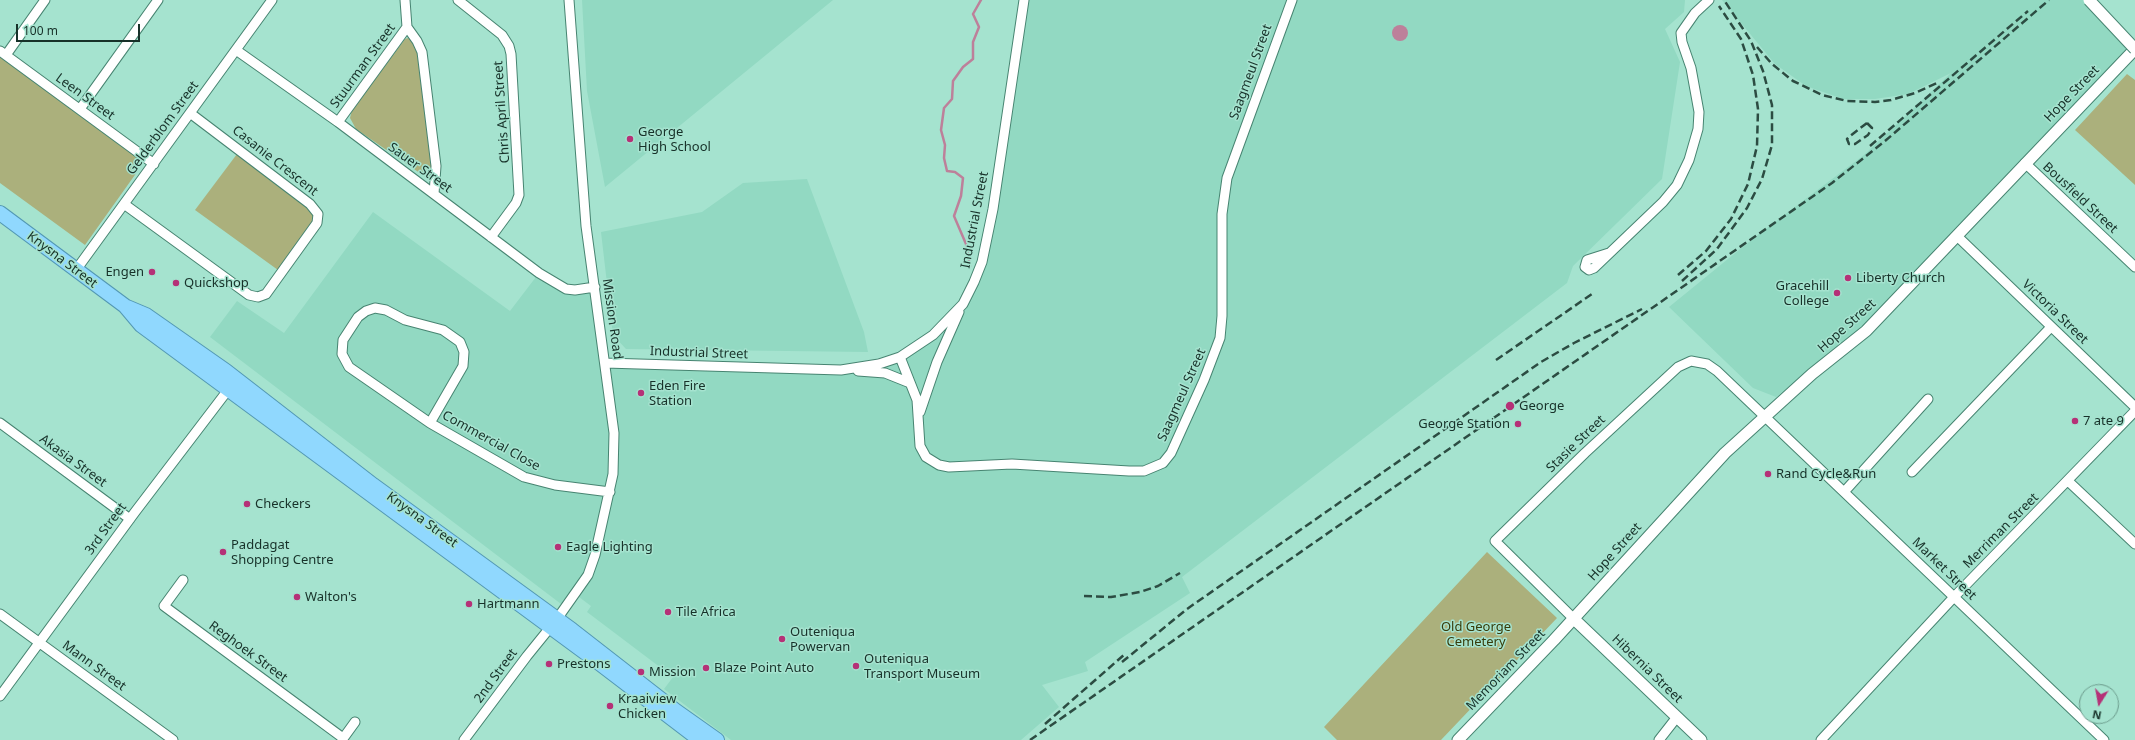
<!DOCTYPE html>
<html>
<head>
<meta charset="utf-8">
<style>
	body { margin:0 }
	#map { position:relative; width:2135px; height:740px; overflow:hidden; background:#a5e3cf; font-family:"Noto Sans",sans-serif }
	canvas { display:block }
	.north { position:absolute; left:2079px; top:684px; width:40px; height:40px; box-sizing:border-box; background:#a5e3cf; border:1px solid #6c9c8d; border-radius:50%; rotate:191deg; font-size:11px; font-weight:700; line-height:16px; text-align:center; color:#173129 }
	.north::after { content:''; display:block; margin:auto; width:14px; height:18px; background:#b53177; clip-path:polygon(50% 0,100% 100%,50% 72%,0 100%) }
	.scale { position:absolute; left:16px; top:24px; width:124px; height:18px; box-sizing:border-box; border:2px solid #173129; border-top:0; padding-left:5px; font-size:12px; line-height:14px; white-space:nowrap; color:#173129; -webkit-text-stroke:3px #a5e3cf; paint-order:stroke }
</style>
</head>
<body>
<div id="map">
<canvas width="2135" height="740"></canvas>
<div class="north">N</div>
<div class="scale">100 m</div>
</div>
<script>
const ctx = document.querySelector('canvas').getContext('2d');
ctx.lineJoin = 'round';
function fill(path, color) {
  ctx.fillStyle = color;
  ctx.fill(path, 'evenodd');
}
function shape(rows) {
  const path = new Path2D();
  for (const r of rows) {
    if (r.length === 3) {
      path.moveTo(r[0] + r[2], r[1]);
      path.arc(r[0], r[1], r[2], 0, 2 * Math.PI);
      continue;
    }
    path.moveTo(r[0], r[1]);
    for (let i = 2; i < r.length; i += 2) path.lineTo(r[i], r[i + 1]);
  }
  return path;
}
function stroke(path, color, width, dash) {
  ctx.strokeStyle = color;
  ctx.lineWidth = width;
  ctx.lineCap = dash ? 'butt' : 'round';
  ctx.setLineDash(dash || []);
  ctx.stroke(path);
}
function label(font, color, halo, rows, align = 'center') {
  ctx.font = font + ' "Noto Sans",sans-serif';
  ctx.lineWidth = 3;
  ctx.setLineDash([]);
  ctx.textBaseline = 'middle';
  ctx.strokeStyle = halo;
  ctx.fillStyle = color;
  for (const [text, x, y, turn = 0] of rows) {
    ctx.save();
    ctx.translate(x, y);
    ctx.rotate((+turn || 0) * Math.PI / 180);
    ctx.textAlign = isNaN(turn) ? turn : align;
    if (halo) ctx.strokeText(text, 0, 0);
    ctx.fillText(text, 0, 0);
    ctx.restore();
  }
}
const built = shape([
	[582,0,833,0,605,187,587,91],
	[1024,0,1685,0,1684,12,1665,29,1680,62,1662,179,1573,266,1567,283,1182,577,1190,593,1085,662,1088,671,1042,685,1059,707,1021,740,731,740,664,689,673,677,587,612,591,606,575,594,565,607,210,337,237,301,284,333,373,212,510,311,539,273,566,289,595,287,605,363,841,370,900,357,963,304,982,262],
	[1722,0,2084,0,2128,49,1873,316,1855,333,1776,397,1753,388,1669,307,1755,237,1864,155,1951,73,1908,94,1875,99,1843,99,1806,86,1775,64],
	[807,179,864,332,868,352,626,349,613,335,601,232,702,212,743,183]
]);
const green = shape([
	[405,39,408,38,413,41,417,52,432,169,431,176,427,178,356,129,350,118,352,110],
	[0,57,134,155,138,160,136,161,139,167,137,172,85,245,0,183],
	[2127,74,2135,80,2135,185,2075,130],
	[237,154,313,210,314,220,278,270,195,210],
	[1487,552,1557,618,1441,740,1337,740,1324,727]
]);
const water = shape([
	[1400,33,8]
]);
const stream = shape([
	[970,266,966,244,954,216,961,196,963,178,955,172,947,171,944,158,945,145,941,130,944,108,952,99,953,81,963,67,973,59,973,42,979,27,973,14,981,0]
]);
const minor = shape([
	[458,0,502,35,509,46,511,54,519,195,516,203,491,237],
	[407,27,417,41,422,52,436,166,434,194],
	[236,50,338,122,539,273,566,289,575,290,595,287],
	[0,51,154,164],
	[6,55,45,0],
	[80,109,158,0],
	[338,122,407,27,405,0],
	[2025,163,2135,267],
	[124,204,249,295,258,297,266,294,317,223,318,214,310,204,190,113],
	[1957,236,2135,407],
	[1609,253,1587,260,1585,267,1589,270,1594,268,1663,202,1677,185,1689,160,1698,129,1699,112,1691,68,1682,42,1681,33,1695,13,1709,0],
	[76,270,272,0],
	[900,357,917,400,920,446,926,457,939,465,949,467,1012,464,1129,471,1144,471,1163,463,1171,453,1204,380,1220,338,1222,316,1222,214,1227,178,1292,0],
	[605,363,841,370,879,364,900,357,933,335,963,304,974,282,982,262,993,209,1024,0],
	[858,371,885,373,910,383],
	[920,412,937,362,959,312],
	[0,423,130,519],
	[430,423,463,366,464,352,460,342,443,330,405,320,386,310,375,308,366,311,358,317,343,340,342,354,349,367,430,423,524,477,555,485,610,492],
	[1912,472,2051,327],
	[2068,481,2135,544],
	[1844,492,1928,399],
	[183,580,164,606,343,738],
	[0,614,173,740],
	[1574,619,1495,541,1585,453,1678,367,1691,361,1707,364,1717,371,2104,740],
	[0,696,135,512,231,386],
	[342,740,355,722],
	[464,740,527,656,557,619,588,575,595,555,613,474,614,433,586,226,569,0],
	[1659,740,1677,717],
	[1821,740,1954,597,2135,411]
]);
const tertiary = shape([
	[1574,619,1701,740],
	[1458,740,1554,640,1725,453,1812,374,1866,331,2135,49]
]);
const trunk = shape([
	[0,213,125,306,141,325,594,659,700,740],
	[127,307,146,315,226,371,373,485,572,630,676,711,717,740]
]);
const rail = shape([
	[1757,47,1772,64,1793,81,1822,95,1847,101,1875,102,1891,100,1915,93,1939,82],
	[1867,123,1872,128,1868,135,1855,144,1849,144,1847,139,1850,136,1867,123],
	[1870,146,2028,11],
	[1678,275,1706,251,1731,219,1748,184,1757,146,1758,109,1753,75,1741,39,1719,6],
	[1682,281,1717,249,1747,208,1762,179,1772,145,1772,105,1763,71,1751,41,1724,0],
	[1496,360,1592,294],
	[1084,596,1111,597,1140,592,1158,586,1180,573],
	[1122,662,1187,609,1541,362,1574,343,1642,309],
	[1045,724,1125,654],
	[1030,740,1832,183,1885,141,2049,0]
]);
const tertiaryBridge = shape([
	[2089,0,2135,49]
]);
const markers = [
	[630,139,4,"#b53177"],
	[152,272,4,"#b53177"],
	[1848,278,4,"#b53177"],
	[176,283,4,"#b53177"],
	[1837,293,4,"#b53177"],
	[641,393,4,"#b53177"],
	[1510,406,5,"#b53177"],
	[2075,421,4,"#b53177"],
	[1518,424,4,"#b53177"],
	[1768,474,4,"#b53177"],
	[247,504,4,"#b53177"],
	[558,547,4,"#b53177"],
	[223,552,4,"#b53177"],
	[297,597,4,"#b53177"],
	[469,604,4,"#b53177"],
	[668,612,4,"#b53177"],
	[782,639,4,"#b53177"],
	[549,664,4,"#b53177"],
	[856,666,4,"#b53177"],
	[706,668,4,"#b53177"],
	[641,672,4,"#b53177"],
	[610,706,4,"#b53177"]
];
const streetNames = [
	["Stuurman Street",363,66,-54],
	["Saagmeul Street",1251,72,-70],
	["Hope Street",2072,94,-46],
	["Leen Street",85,97,36],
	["Chris April Street",502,112,-94],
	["Gelderblom Street",163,128,-54],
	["Casanie Crescent",275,161,38],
	["Sauer Street",420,168,36],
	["Bousfield Street",2080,198,43],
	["Industrial Street",975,220,-79],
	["Knysna Street",62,260,37],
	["Victoria Street",2055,312,44],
	["Mission Road",612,319,82],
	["Hope Street",1847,326,-42],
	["Industrial Street",699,353,2],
	["Saagmeul Street",1182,395,-66],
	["Commercial Close",491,441,29],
	["Stasie Street",1576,444,-44],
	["Akasia Street",73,461,36],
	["Knysna Street",422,520,36],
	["3rd Street",106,529,-54],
	["Merriman Street",2001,531,-45],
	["Hope Street",1615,552,-48],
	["Market Street",1944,569,44],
	["Reghoek Street",248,652,36],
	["Mann Street",94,666,36],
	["Hibernia Street",1647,669,44],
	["Memoriam Street",1506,670,-46],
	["2nd Street",496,676,-54]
];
const poiNames = [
	["George",638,132],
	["High School",638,147],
	["Engen",144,272,"right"],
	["Liberty Church",1856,278],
	["Quickshop",184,283],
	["Gracehill",1829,286,"right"],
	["College",1829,301,"right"],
	["Eden Fire",649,386],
	["Station",649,401],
	["George",1519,406],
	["7 ate 9",2083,421],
	["George Station",1510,424,"right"],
	["Rand Cycle&Run",1776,474],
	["Checkers",255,504],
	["Paddagat",231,545],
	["Shopping Centre",231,560],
	["Eagle Lighting",566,547],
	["Walton's",305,597],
	["Hartmann",477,604],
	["Tile Africa",676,612],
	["Outeniqua",790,632],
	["Powervan",790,647],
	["Outeniqua",864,659],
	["Transport Museum",864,674],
	["Prestons",557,664],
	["Blaze Point Auto",714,668],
	["Mission",649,672],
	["Kraaiview",618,699],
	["Chicken",618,714]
];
const parkNames = [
	["Old George",1476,627],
	["Cemetery",1476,642]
];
fill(built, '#92d9c2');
fill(green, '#abb07c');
fill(water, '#bd809a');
stroke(stream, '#bd809a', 2.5);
stroke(minor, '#478471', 11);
stroke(tertiary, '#478471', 13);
stroke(trunk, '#5398b3', 16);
stroke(minor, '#fff', 9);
stroke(tertiary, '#fff', 11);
stroke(trunk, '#90d8fe', 14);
stroke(rail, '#2c4c42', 2.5, [8, 4]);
stroke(tertiaryBridge, '#478471', 13, []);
stroke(tertiaryBridge, '#fff', 11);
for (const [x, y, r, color] of markers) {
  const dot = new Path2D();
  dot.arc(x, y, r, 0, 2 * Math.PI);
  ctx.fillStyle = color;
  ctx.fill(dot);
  stroke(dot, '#a5e3cf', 1.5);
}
label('13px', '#173129', '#a5e3cf', streetNames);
label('13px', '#173129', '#a5e3cf', poiNames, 'left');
label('13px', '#383b0a', '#a5e3cf', parkNames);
</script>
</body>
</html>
